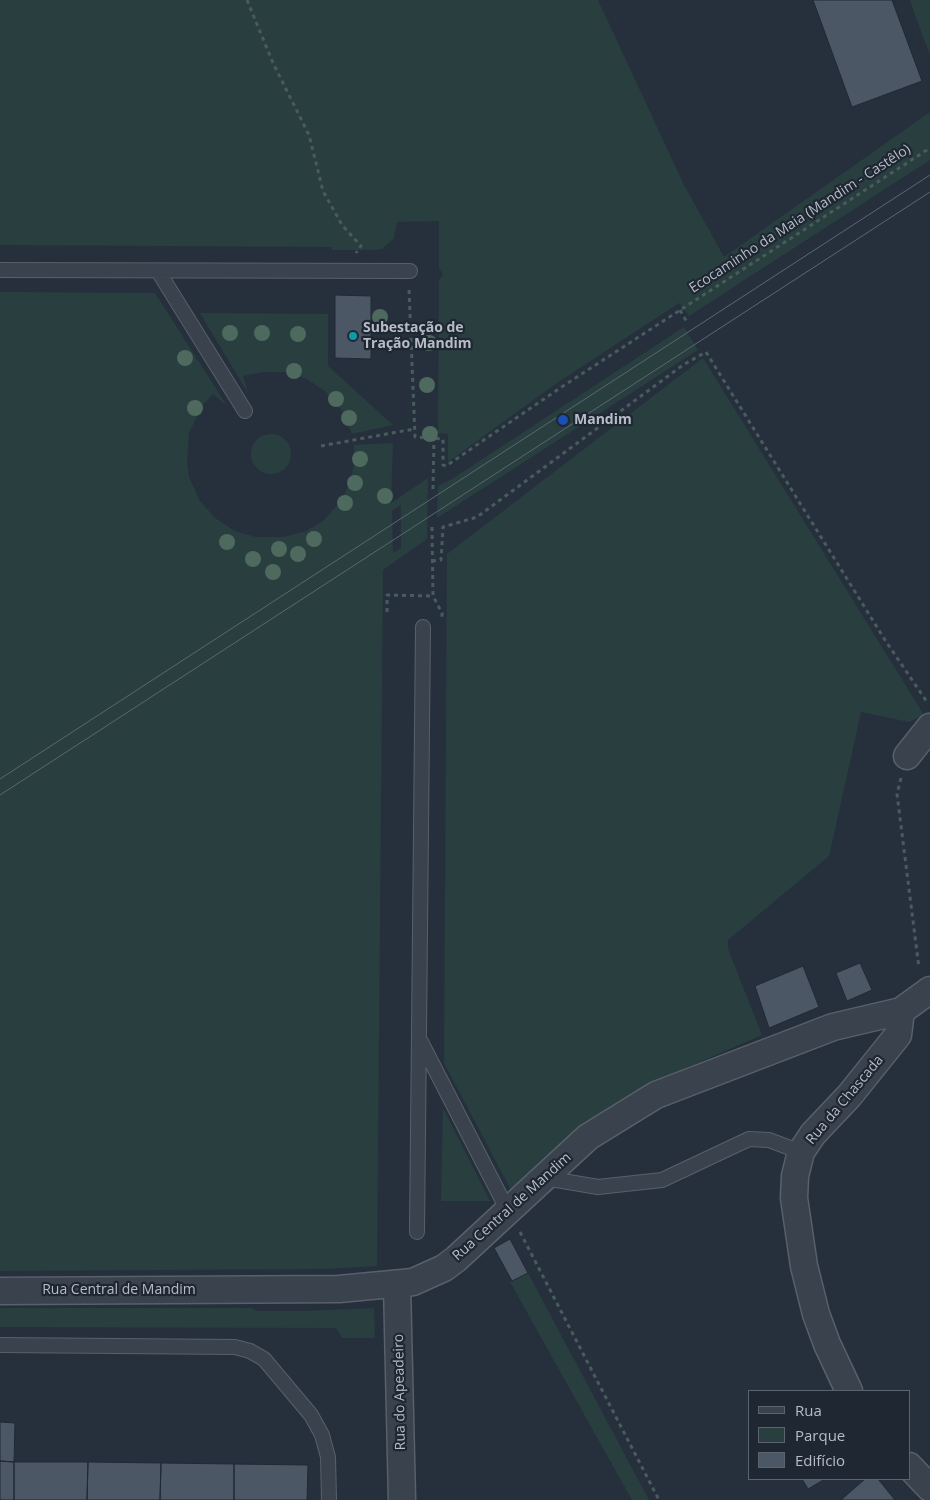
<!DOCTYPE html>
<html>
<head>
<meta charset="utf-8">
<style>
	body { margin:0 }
	#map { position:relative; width:930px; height:1500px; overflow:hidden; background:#26303d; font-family:"Open Sans",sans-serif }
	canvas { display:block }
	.legend { position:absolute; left:748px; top:1390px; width:162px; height:90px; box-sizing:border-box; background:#1f2732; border:1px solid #5b636e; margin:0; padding:6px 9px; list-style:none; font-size:15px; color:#b6bdc8 }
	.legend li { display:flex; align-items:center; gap:10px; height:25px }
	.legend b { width:25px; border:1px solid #5b636e }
</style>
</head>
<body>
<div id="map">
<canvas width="930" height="1500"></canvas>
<ul class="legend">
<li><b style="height:6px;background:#3a424d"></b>Rua</li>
<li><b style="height:14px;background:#293e3f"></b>Parque</li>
<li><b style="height:14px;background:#4c5766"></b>Edifício</li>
</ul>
</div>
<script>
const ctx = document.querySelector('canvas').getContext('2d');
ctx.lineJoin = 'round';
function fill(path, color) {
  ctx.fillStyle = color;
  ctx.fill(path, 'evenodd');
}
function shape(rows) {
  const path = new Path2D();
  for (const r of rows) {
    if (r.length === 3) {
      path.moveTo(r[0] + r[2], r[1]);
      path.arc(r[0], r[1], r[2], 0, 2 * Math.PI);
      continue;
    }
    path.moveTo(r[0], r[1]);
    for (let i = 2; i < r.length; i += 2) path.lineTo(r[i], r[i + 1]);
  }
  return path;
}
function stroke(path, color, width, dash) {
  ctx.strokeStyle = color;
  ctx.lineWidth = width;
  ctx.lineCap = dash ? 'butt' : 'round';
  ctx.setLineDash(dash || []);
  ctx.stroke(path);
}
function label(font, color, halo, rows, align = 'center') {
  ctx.font = font + ' "Open Sans",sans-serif';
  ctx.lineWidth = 4.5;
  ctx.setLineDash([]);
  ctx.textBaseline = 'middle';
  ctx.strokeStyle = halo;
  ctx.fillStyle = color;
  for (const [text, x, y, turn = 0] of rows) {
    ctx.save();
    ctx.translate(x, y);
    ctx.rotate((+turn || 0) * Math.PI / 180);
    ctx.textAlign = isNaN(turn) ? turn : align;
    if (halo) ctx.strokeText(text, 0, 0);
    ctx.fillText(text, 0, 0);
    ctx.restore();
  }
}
const green = shape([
	[0,0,598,0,684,185,724,257,930,112,930,160,689,316,679,303,557,383,448,462,448,434,438,433,439,281,443,274,439,268,439,221,397,222,394,238,382,249,373,250,332,250,332,247,0,245],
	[910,0,930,0,930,55,915,15],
	[0,292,155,293,227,406,213,394,202,406,189,433,187,461,189,477,200,501,215,518,235,531,256,537,284,537,306,531,323,521,340,502,348,487,354,466,354,445,393,443,391,503,428,478,427,539,383,570,377,1266,327,1269,0,1271],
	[401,505,401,548,393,553,392,510],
	[200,313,328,314,328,366,393,425,352,434,343,412,326,392,307,379,285,372,263,372,243,376,248,393],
	[684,327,698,350,437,518,438,486,452,479],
	[703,358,924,715,909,722,861,712,829,856,728,940,728,949,762,1035,663,1078,606,1112,512,1192,444,1063,447,554],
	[271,454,20],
	[443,1108,490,1201,441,1201],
	[528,1273,649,1500,632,1500,510,1282],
	[0,1308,252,1308,257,1311,303,1311,374,1308,375,1338,342,1338,336,1328,0,1327]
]);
const building = shape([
	[813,0,892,0,922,81,852,107,813,0],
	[335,295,371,296,371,359,335,358,335,295],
	[860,963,872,990,847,1001,836,973,860,963],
	[803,966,819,1007,769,1028,755,986,803,966],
	[510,1239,528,1273,512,1281,494,1248,510,1239],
	[0,1422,15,1423,14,1462,0,1461,0,1422],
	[0,1461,14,1462,14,1500,0,1500,0,1461],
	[14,1462,88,1462,87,1500,14,1500,14,1462],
	[88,1462,161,1463,160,1500,87,1500,88,1462],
	[161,1463,234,1464,234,1500,160,1500,161,1463],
	[234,1464,308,1465,307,1500,234,1500,234,1464],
	[802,1479,825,1479,808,1489,802,1479],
	[865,1479,878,1479,895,1500,841,1500,865,1479]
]);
const path = shape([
	[247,0,273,63,309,135,323,191,342,225,361,246,356,253],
	[409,290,415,437,443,439,443,465,446,466,560,388,930,148],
	[680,310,688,324],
	[321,446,414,429],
	[433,489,434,438],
	[432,527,433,596,442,613,442,619],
	[432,561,441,560,443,527,477,517,683,365,706,352,885,640,927,702],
	[387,612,387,595,432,596],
	[901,778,897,794,919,968],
	[520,1232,659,1500]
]);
const lane = shape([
	[0,270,410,271],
	[158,271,245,411],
	[421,1042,508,1211],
	[545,1178,598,1187,662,1180,749,1139,769,1140,801,1152],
	[417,1232,423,627],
	[0,1345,235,1347,250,1351,264,1359,311,1415,322,1435,328,1457,329,1500]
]);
const street = shape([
	[907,756,930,727],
	[397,1285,402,1500],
	[0,1291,339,1289,413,1282,444,1268,456,1259,588,1137,656,1095,833,1027,901,1011,930,990],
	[849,1391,827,1344,816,1314,804,1266,794,1198,795,1176,801,1152,813,1134,849,1096,898,1035,901,1011],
	[909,1466,930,1488]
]);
const tram = shape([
	[0,779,930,175],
	[0,795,930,192]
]);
const trees = [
	[380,317],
	[230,333],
	[262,333],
	[298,334],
	[429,343],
	[185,358],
	[294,371],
	[427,385],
	[336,399],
	[195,408],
	[349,418],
	[430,434],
	[360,459],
	[355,483],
	[385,496],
	[345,503],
	[314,539],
	[227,542],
	[279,549],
	[298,554],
	[253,559],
	[273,572]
];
const markers = [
	[353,336,5,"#0f9aa8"],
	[563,420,6,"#1a4fb4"]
];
const streetNames = [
	["Ecocaminho da Maia (Mandim - Castêlo)",800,219,-33],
	["Rua da Chascada",845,1100,-50],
	["Rua Central de Mandim",512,1207,-42],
	["Rua Central de Mandim",119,1290],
	["Rua do Apeadeiro",400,1392,-91]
];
const poiNames = [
	["Subestação de",363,328],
	["Tração Mandim",363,344],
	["Mandim",574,420]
];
fill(green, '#293e3f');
fill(building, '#4c5766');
stroke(building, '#212934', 1);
stroke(lane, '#58606b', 16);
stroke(street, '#58606b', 29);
stroke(path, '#485b5d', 3, [4, 4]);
stroke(lane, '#3a424d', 14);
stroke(street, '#3a424d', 26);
stroke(tram, '#5c6674', 1);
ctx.fillStyle = '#4e695d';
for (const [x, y] of trees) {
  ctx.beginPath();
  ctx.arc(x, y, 8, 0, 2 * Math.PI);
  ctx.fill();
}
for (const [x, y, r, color] of markers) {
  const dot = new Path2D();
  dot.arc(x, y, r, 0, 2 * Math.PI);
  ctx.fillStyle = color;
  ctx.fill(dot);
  stroke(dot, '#1f2732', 2);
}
label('14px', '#b6bdc8', '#1f2732', streetNames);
label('bold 14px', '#b6bdc8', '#1f2732', poiNames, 'left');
</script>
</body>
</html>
